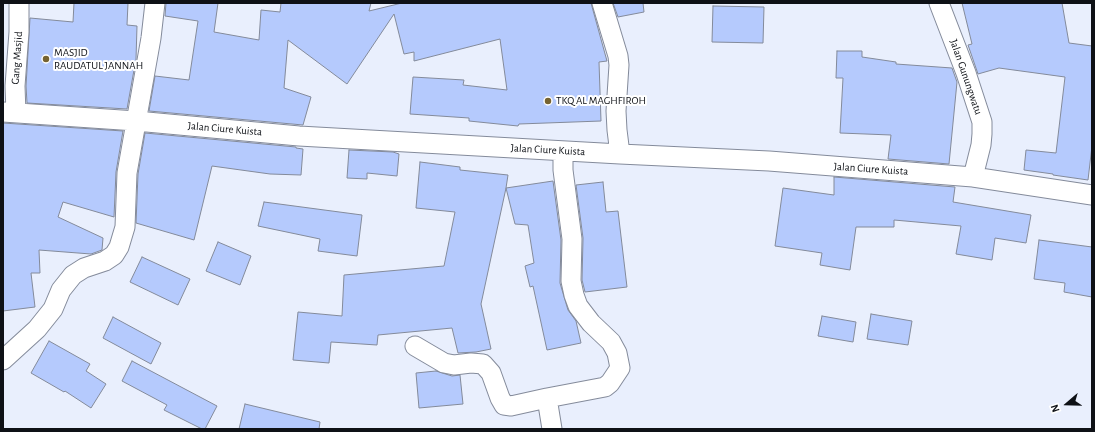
<!DOCTYPE html>
<html>
<head>
<meta charset="utf-8">
<style>
	body { margin:0 }
	#map { position:relative; width:1095px; height:432px; overflow:hidden; background:#e9effd; font-family:"Alegreya Sans",sans-serif }
	canvas { display:block }
	.frame { position:absolute; inset:0; border:4px solid #0e1116; pointer-events:none }
	.north { position:absolute; left:1047px; top:384px; width:40px; height:40px; -webkit-text-stroke:3px #fff; paint-order:stroke; rotate:250deg; font-size:11px; font-weight:700; line-height:16px; text-align:center; color:#0e1116 }
	.north::after { content:''; display:block; margin:auto; width:14px; height:18px; background:#0e1116; clip-path:polygon(50% 0,100% 100%,50% 72%,0 100%) }
</style>
</head>
<body>
<div id="map">
<canvas width="1095" height="432"></canvas>
<div class="frame"></div>
<div class="north">N</div>
</div>
<script>
const ctx = document.querySelector('canvas').getContext('2d');
ctx.lineJoin = 'round';
function fill(path, color) {
  ctx.fillStyle = color;
  ctx.fill(path, 'evenodd');
}
function shape(rows) {
  const path = new Path2D();
  for (const r of rows) {
    path.moveTo(r[0], r[1]);
    for (let i = 2; i < r.length; i += 2) path.lineTo(r[i], r[i + 1]);
  }
  return path;
}
function stroke(path, color, width, dash) {
  ctx.strokeStyle = color;
  ctx.lineWidth = width;
  ctx.lineCap = dash ? 'butt' : 'round';
  ctx.setLineDash(dash || []);
  ctx.stroke(path);
}
function label(font, color, halo, rows, align = 'center') {
  ctx.font = font + ' "Alegreya Sans",sans-serif';
  ctx.lineWidth = 4;
  ctx.setLineDash([]);
  ctx.textBaseline = 'middle';
  ctx.strokeStyle = halo;
  ctx.fillStyle = color;
  for (const [text, x, y, turn = 0] of rows) {
    ctx.save();
    ctx.translate(x, y);
    ctx.rotate((+turn || 0) * Math.PI / 180);
    ctx.textAlign = isNaN(turn) ? turn : align;
    if (halo) ctx.strokeText(text, 0, 0);
    ctx.fillText(text, 0, 0);
    ctx.restore();
  }
}
const building = shape([
	[74,3,128,3,127,25,137,26,136,59,127,109,27,103,26,86,30,18,73,22,74,3],
	[166,3,218,3,214,32,259,40,261,10,280,12,281,3,371,3,369,11,402,3,591,3,607,61,599,62,601,121,519,124,518,126,469,121,469,118,410,114,413,77,464,80,463,85,507,90,500,39,414,61,414,52,404,54,394,14,347,84,288,40,284,88,311,97,303,125,149,111,155,76,189,80,198,21,165,16,166,3],
	[613,3,643,3,644,12,618,17,613,3],
	[962,3,1062,3,1069,43,1092,46,1092,146,1088,180,1053,175,1053,174,1024,170,1026,150,1056,153,1065,77,999,68,978,74,968,45,972,44,962,3],
	[713,6,764,7,763,43,712,42,713,6],
	[837,51,862,51,862,57,896,62,896,64,952,68,957,82,949,164,888,159,891,135,840,133,843,78,836,78,837,51],
	[3,123,123,131,116,172,114,217,63,202,58,217,103,238,102,250,91,254,39,250,40,273,31,273,35,307,3,311,3,123],
	[145,133,296,147,296,148,303,149,301,175,270,174,212,166,194,240,136,223,138,174,145,133],
	[349,150,393,152,399,154,397,176,367,173,367,179,347,178,349,150],
	[420,162,460,167,460,170,508,175,506,188,553,181,561,240,560,283,568,310,576,321,581,343,547,350,533,286,530,287,525,266,534,263,528,225,515,224,506,188,481,304,491,349,476,352,458,353,452,328,378,335,377,345,331,342,329,363,293,360,298,312,342,316,344,275,444,266,455,212,416,208,420,162],
	[834,177,955,187,953,202,1031,215,1026,243,995,238,992,260,956,254,961,226,894,220,894,227,856,227,850,270,820,265,822,253,775,246,783,188,834,195,834,177],
	[603,182,606,212,618,211,627,287,585,292,582,280,583,238,576,185,603,182],
	[264,202,362,215,357,256,318,251,320,239,258,226,264,202],
	[1039,240,1092,247,1092,297,1064,292,1065,283,1034,279,1039,240],
	[218,242,251,256,240,285,206,271,218,242],
	[142,257,190,279,178,305,130,282,142,257],
	[871,314,912,321,908,345,867,339,871,314],
	[822,316,856,322,853,342,818,336,822,316],
	[113,317,161,343,151,364,103,338,113,317],
	[49,341,90,364,86,371,106,384,91,408,65,391,64,392,31,373,49,341],
	[132,361,217,406,205,429,202,429,164,410,167,405,122,381,132,361],
	[436,371,452,376,460,375,463,404,419,408,416,373,436,371],
	[245,404,320,422,319,429,239,429,245,404]
]);
const street = shape([
	[602,3,618,56,619,65,616,111,617,130,620,154],
	[939,3,966,73,982,122,982,134,981,145,973,177],
	[3,112,136,121,299,136,620,154,769,161,973,177,1092,195],
	[16,113,15,86,19,32,19,3],
	[415,346,444,363,454,365,471,363,483,364,491,373,500,398,504,405,511,406,547,398],
	[3,360,37,329,53,309,61,290,73,275,84,268,105,261,114,255,119,247,125,227,127,173,151,38,155,3],
	[552,429,547,398,605,387,610,383,620,368,617,353,611,342,591,323,578,306,574,295,571,281,572,239,563,170,563,151]
]);
const markers = [
	[46,59,4,"#766331"],
	[548,101,4,"#766331"]
];
const poiNames = [
	["MASJID",54,53],
	["RAUDATUL JANNAH",54,66],
	["TKQ AL MAGHFIROH",556,101]
];
const streetNames = [
	["Gang Masjid",17,58,-86],
	["Jalan Gunungwatu",966,77,71],
	["Jalan Ciure Kuista",225,129,5],
	["Jalan Ciure Kuista",548,150,3],
	["Jalan Ciure Kuista",871,169,4]
];
fill(building, '#b5cafd');
stroke(building, '#838a9a', 1);
stroke(street, '#848b9b', 21);
stroke(street, '#fff', 19);
for (const [x, y, r, color] of markers) {
  const dot = new Path2D();
  dot.arc(x, y, r, 0, 2 * Math.PI);
  ctx.fillStyle = color;
  ctx.fill(dot);
  stroke(dot, '#fff', 1.5);
}
label('11px', '#0e1116', '#fff', poiNames, 'left');
label('11px', '#0e1116', '#fff', streetNames);
</script>
</body>
</html>
